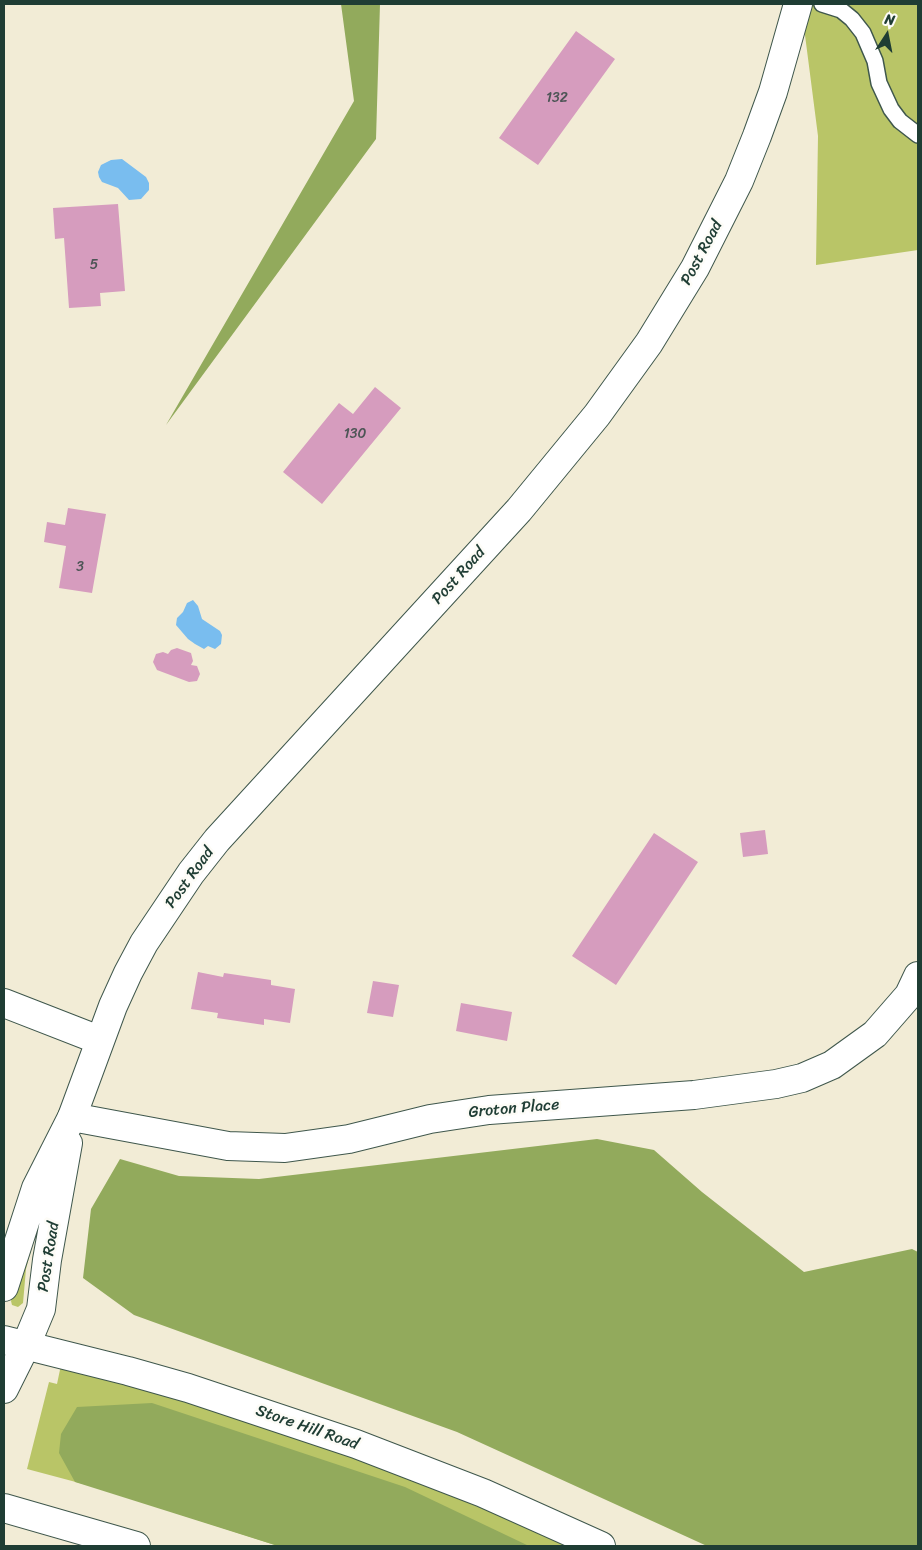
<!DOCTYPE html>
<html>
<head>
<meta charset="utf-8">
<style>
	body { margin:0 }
	#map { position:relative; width:922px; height:1550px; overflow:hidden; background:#f2ecd6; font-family:Sriracha,sans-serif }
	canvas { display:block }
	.frame { position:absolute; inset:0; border:5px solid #1f3d34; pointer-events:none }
	.north { position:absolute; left:862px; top:10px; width:50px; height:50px; -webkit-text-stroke:4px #fdfcf7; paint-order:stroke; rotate:11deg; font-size:14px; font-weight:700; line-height:20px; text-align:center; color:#1f3d34 }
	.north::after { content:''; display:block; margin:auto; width:18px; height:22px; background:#1f3d34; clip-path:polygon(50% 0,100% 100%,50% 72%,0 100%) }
</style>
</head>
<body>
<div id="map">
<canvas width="922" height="1550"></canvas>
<div class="frame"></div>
<div class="north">N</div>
</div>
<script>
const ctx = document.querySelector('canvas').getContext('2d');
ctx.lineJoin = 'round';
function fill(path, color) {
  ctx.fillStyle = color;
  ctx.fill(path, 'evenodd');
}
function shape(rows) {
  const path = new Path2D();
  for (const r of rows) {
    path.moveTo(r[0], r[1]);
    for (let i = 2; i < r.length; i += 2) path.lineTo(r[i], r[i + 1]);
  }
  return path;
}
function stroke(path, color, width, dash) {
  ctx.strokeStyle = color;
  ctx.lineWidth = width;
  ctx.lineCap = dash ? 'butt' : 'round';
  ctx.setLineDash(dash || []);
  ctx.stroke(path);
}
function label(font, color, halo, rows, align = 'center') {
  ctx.font = font + ' Sriracha,sans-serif';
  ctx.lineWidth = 5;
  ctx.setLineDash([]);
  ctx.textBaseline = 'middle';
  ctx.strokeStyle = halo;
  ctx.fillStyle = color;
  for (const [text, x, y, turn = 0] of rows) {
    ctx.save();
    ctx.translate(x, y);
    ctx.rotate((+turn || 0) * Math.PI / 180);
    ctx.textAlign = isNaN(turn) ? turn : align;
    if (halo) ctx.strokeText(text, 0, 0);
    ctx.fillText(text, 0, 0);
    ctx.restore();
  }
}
const green = shape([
	[801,4,918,4,918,250,816,265,818,136],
	[31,1245,32,1246,26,1269,23,1303,18,1307,12,1305,11,1301,28,1246],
	[61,1365,301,1434,552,1537,570,1546,278,1546,102,1489,27,1469,49,1382,57,1384]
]);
const forest = shape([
	[341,4,380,4,376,139,166,425,354,101],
	[597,1139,654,1150,702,1192,804,1272,912,1249,918,1252,918,1546,707,1546,457,1432,134,1315,83,1278,91,1209,120,1159,179,1176,259,1179],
	[152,1403,405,1487,529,1546,278,1546,75,1482,59,1453,61,1434,77,1407]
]);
const water = shape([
	[122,159,146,177,149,183,149,190,141,199,129,200,118,188,102,182,99,177,98,172,101,165,111,160],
	[193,600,198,606,202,619,220,631,222,635,221,644,215,649,208,646,204,649,195,644,188,639,176,625,177,618,183,612,187,603]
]);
const building = shape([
	[576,31,615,59,538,165,499,138],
	[118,204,125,291,100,293,101,306,69,308,64,238,55,239,53,208],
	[375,387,401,408,322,504,283,472,339,403,353,414],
	[68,508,106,514,92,593,59,588,66,546,44,542,47,522,65,525],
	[177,648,191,653,193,661,191,665,197,666,200,674,197,681,189,682,157,670,153,662,156,654,163,652,168,654,171,650],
	[765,830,768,854,743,857,740,833],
	[654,833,698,862,616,985,572,956],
	[198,972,223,977,224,973,271,980,271,985,295,989,290,1023,264,1019,264,1025,217,1018,218,1013,191,1009],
	[373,981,399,985,393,1017,367,1013],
	[461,1003,512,1012,507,1041,456,1031]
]);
const lane = shape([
	[822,4,841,10,852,19,863,33,875,61,879,83,891,109,900,121,918,135]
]);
const street = shape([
	[4,1003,99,1040],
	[72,1117,228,1146,285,1148,349,1139,430,1119,489,1110,694,1095,776,1084,802,1078,832,1065,875,1034,909,995,918,976]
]);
const secondary = shape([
	[4,1287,36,1188,72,1117,113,1006,128,973,144,943,191,873,217,840,519,510,597,415,649,343,695,268,739,181,757,136,773,92,798,4],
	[4,1340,128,1371,188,1388,356,1444,483,1493,601,1546],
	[4,1389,26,1345,41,1309,47,1260,68,1143]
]);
const highway = shape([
	[4,1508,136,1546]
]);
const numberNames = [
	["132",557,98],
	["5",94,265],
	["130",355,434],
	["3",80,567]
];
const streetNames = [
	["Post Road",702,253,-62],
	["Post Road",459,576,-48],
	["Post Road",190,878,-54],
	["Groton Place",514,1109,-5],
	["Post Road",49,1257,-81],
	["Store Hill Road",307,1428,19]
];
fill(green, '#b9c567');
fill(forest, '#92aa5c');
fill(water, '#79bdef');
fill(building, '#d69cbe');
stroke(lane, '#3f574c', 18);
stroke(street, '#3f574c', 30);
stroke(secondary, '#3f574c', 30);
stroke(highway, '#3f574c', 30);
stroke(lane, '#fff', 15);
stroke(street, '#fff', 28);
stroke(secondary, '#fff', 28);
stroke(highway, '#fff', 28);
label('14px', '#4d5556', null, numberNames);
label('16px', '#1f3d34', '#fdfcf7', streetNames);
</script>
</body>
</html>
